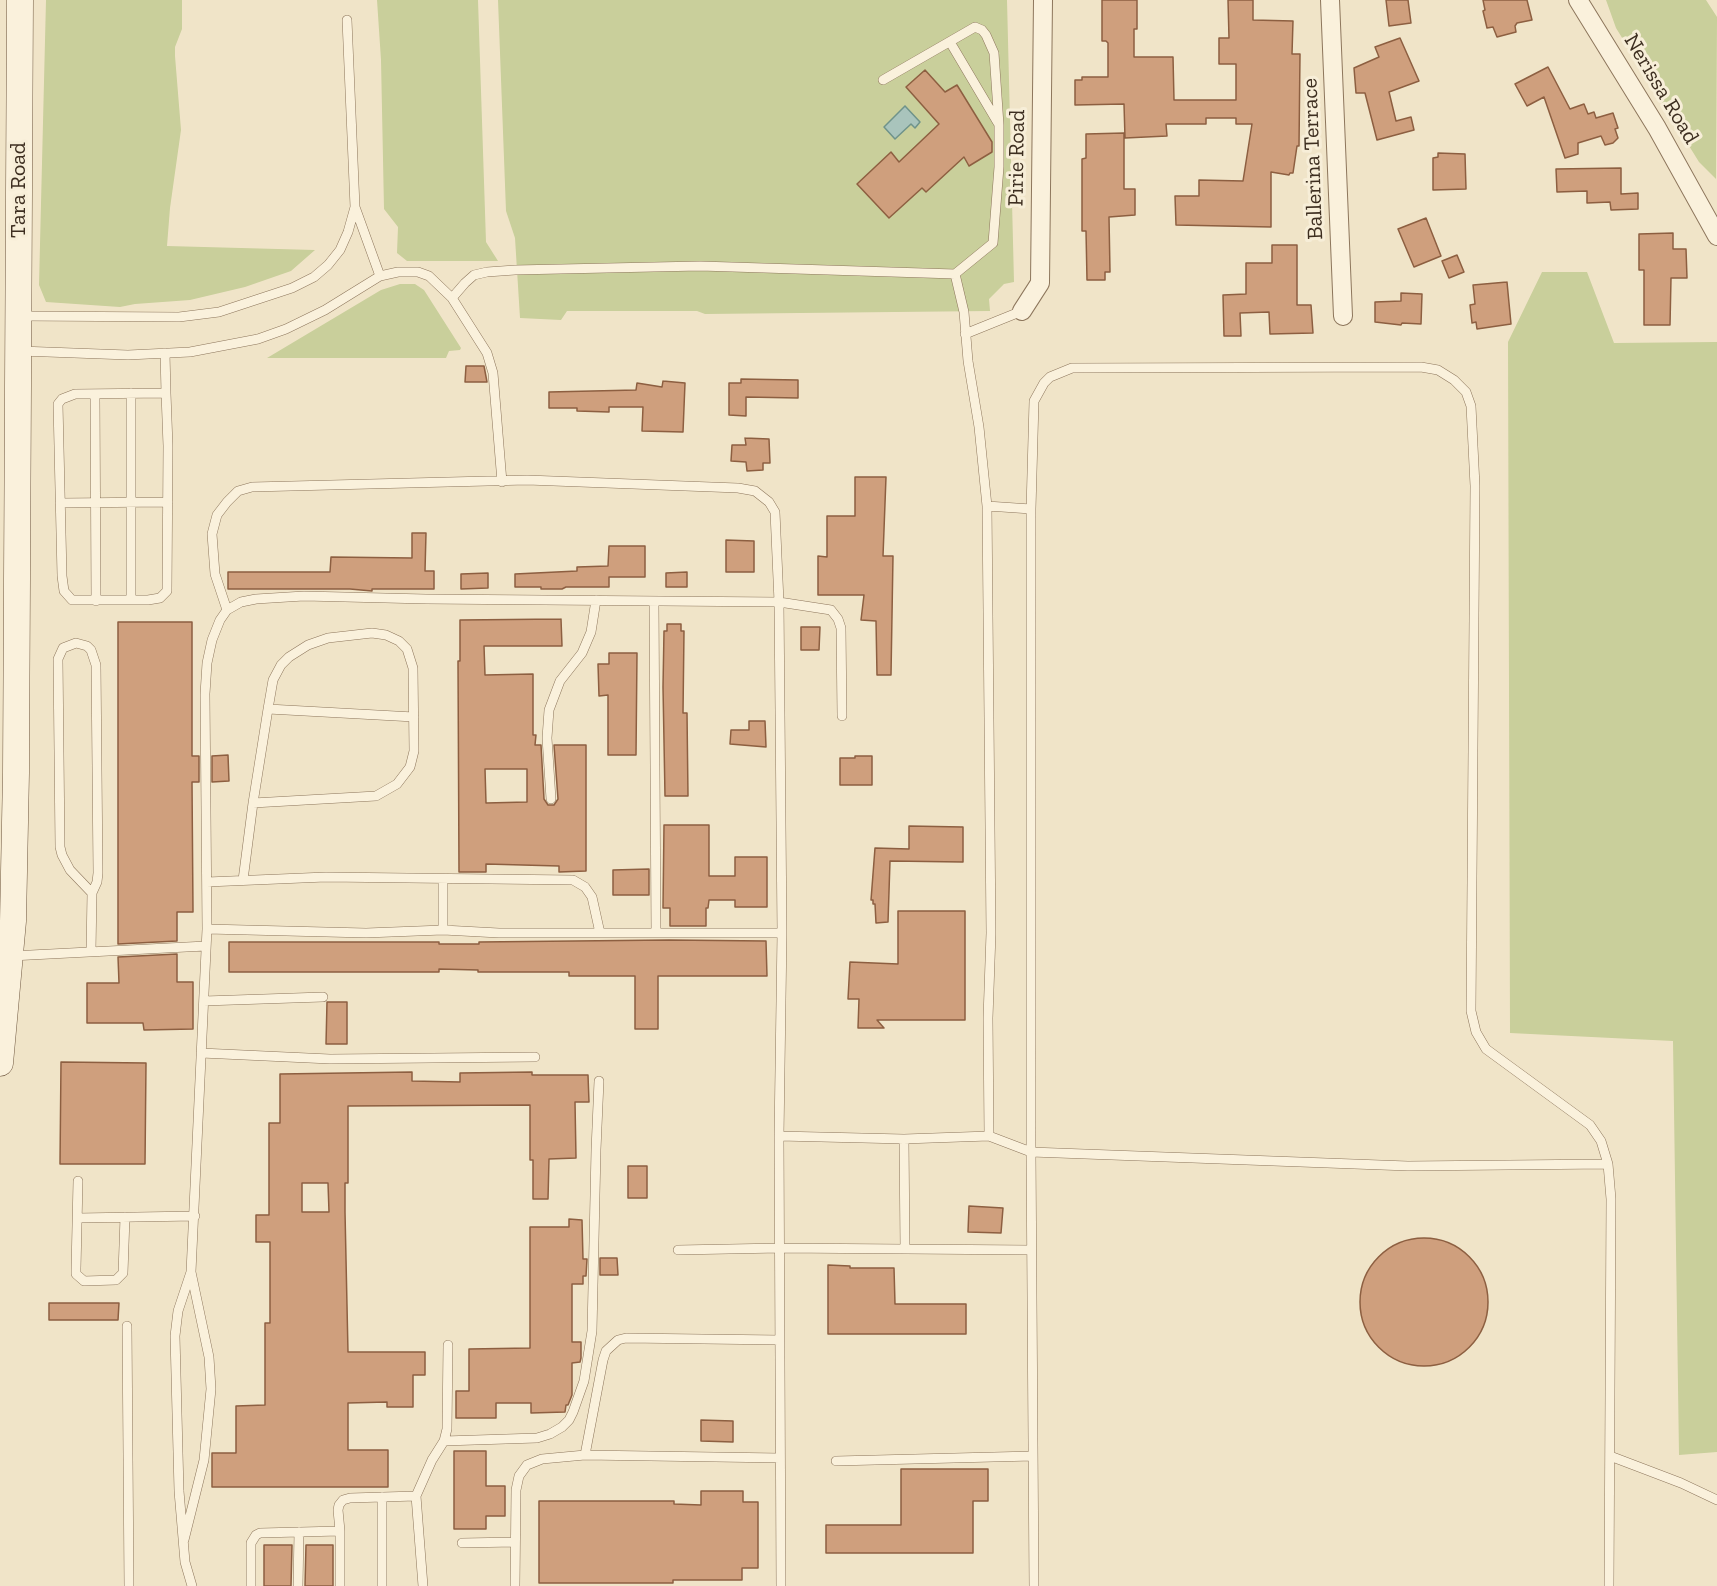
<!DOCTYPE html>
<html>
<head>
<meta charset="utf-8">
<style>
	body { margin:0 }
	canvas { display:block; background:#f0e4c8 }
</style>
</head>
<body>
<canvas width="1717" height="1586"></canvas>
<script>
const ctx = document.querySelector('canvas').getContext('2d');
ctx.lineJoin = 'round';
function fill(path, color) {
  ctx.fillStyle = color;
  ctx.fill(path, 'evenodd');
}
function shape(rows) {
  const path = new Path2D();
  for (const r of rows) {
    if (r.length === 3) {
      path.moveTo(r[0] + r[2], r[1]);
      path.arc(r[0], r[1], r[2], 0, 2 * Math.PI);
      continue;
    }
    path.moveTo(r[0], r[1]);
    for (let i = 2; i < r.length; i += 2) path.lineTo(r[i], r[i + 1]);
  }
  return path;
}
function stroke(path, color, width, dash) {
  ctx.strokeStyle = color;
  ctx.lineWidth = width;
  ctx.lineCap = dash ? 'butt' : 'round';
  ctx.setLineDash(dash || []);
  ctx.stroke(path);
}
function label(font, color, halo, rows, align = 'center') {
  ctx.font = font + ' "Zilla Slab",serif';
  ctx.lineWidth = 6;
  ctx.setLineDash([]);
  ctx.textBaseline = 'middle';
  ctx.strokeStyle = halo;
  ctx.fillStyle = color;
  for (const [text, x, y, turn = 0] of rows) {
    ctx.save();
    ctx.translate(x, y);
    ctx.rotate((+turn || 0) * Math.PI / 180);
    ctx.textAlign = isNaN(turn) ? turn : align;
    if (halo) ctx.strokeText(text, 0, 0);
    ctx.fillText(text, 0, 0);
    ctx.restore();
  }
}
const green = shape([
	[46,0,182,0,182,29,175,47,175,56,181,130,170,208,167,246,315,250,291,271,245,287,190,300,135,304,120,307,46,302,39,285],
	[377,0,478,0,486,242,498,261,407,261,397,253,398,227,384,209,381,60],
	[498,0,1007,0,1014,282,1004,284,989,299,990,311,705,314,697,311,567,311,561,320,520,318,515,238,506,211],
	[1606,0,1706,0,1717,17,1716,179,1699,162,1616,28],
	[1542,272,1587,272,1614,343,1717,342,1717,1452,1679,1455,1673,1041,1510,1033,1508,342],
	[400,284,415,284,424,290,461,348,460,350,449,351,446,358,267,358,381,290]
]);
const water = shape([
	[905,106,920,122,915,128,911,124,895,139,884,127,905,106]
]);
const building = shape([
	[1102,0,1137,0,1137,29,1134,29,1134,57,1173,57,1174,100,1236,100,1236,64,1219,64,1219,38,1229,38,1228,0,1253,0,1253,20,1293,21,1292,54,1300,54,1299,146,1297,146,1293,173,1290,173,1289,175,1271,172,1271,227,1176,225,1175,196,1199,196,1199,180,1243,181,1252,124,1236,124,1236,118,1206,118,1206,124,1166,124,1167,136,1125,138,1124,104,1075,105,1075,80,1082,80,1082,77,1108,77,1108,43,1106,41,1102,41,1102,0],
	[1386,0,1408,0,1411,23,1389,26,1386,0],
	[1483,0,1527,0,1532,20,1517,23,1515,26,1516,32,1497,37,1493,27,1487,28,1483,11,1485,10,1483,0],
	[1400,38,1419,81,1389,92,1396,121,1411,117,1414,130,1377,140,1365,93,1356,93,1354,68,1379,57,1375,47,1400,38],
	[1548,67,1570,109,1584,104,1588,114,1594,112,1596,118,1613,113,1618,128,1615,129,1618,138,1613,143,1605,145,1601,136,1578,143,1578,154,1565,158,1544,97,1527,106,1515,84,1548,67],
	[925,70,945,92,957,85,992,142,992,152,969,166,964,157,926,192,922,188,889,218,857,184,891,152,899,162,939,124,906,87,925,70],
	[1124,133,1124,189,1135,189,1135,215,1109,217,1110,272,1105,272,1105,280,1087,280,1086,231,1082,231,1082,159,1086,158,1086,134,1124,133],
	[1438,153,1465,154,1466,189,1433,190,1433,158,1438,157,1438,153],
	[1621,168,1621,194,1638,193,1638,209,1611,210,1610,202,1587,203,1587,191,1557,192,1556,169,1621,168],
	[1426,218,1441,256,1414,267,1398,229,1426,218],
	[1673,233,1673,249,1686,249,1687,278,1671,278,1670,325,1644,325,1644,270,1639,270,1639,234,1673,233],
	[1272,245,1297,245,1297,305,1311,305,1313,333,1270,334,1269,312,1240,313,1241,336,1224,336,1223,295,1246,294,1246,263,1272,263,1272,245],
	[1457,255,1464,272,1449,278,1442,261,1457,255],
	[1507,282,1511,324,1477,329,1476,322,1472,323,1470,305,1475,304,1473,285,1507,282],
	[1401,293,1422,294,1421,324,1402,323,1401,325,1375,322,1375,302,1401,301,1401,293],
	[466,366,484,366,487,382,465,382,466,366],
	[741,379,798,380,798,398,746,397,746,416,729,415,729,383,741,383,741,379],
	[663,381,685,383,683,432,642,431,643,407,609,407,609,412,577,411,577,408,549,408,549,392,636,390,637,383,662,387,663,381],
	[745,438,769,439,770,463,763,463,763,470,747,471,746,462,731,461,732,445,746,445,745,438],
	[855,477,886,477,883,556,893,556,891,675,877,675,876,621,861,620,864,595,818,595,818,556,827,557,827,516,855,516,855,477],
	[412,533,426,533,425,571,434,571,434,589,372,589,372,591,350,589,228,589,228,572,330,572,331,557,412,558,412,533],
	[726,540,754,541,754,572,726,572,726,540],
	[609,546,645,546,645,577,609,577,609,587,566,587,562,589,541,589,541,587,515,587,515,574,577,571,577,567,608,566,609,546],
	[687,572,687,587,666,587,666,573,687,572],
	[488,573,488,588,461,589,461,574,488,573],
	[561,619,562,646,484,646,485,675,533,674,533,735,536,735,535,745,541,745,544,799,548,805,554,805,558,799,554,745,586,745,586,871,559,872,559,866,486,864,486,872,459,872,458,661,460,661,460,620,561,619],
	[485,769,527,769,527,802,486,803,485,769],
	[118,622,192,622,192,756,199,756,199,782,192,782,193,912,177,912,177,941,118,944,118,622],
	[667,624,681,624,681,631,684,631,683,713,687,713,688,796,665,796,663,687,664,631,667,631,667,624],
	[801,627,820,627,819,650,801,650,801,627],
	[609,653,637,653,636,755,608,755,608,695,599,696,598,664,609,664,609,653],
	[749,721,765,721,766,747,730,744,731,730,749,730,749,721],
	[228,755,229,781,212,782,212,756,228,755],
	[855,756,872,756,872,785,840,785,840,758,855,758,855,756],
	[664,825,709,825,709,876,735,876,735,857,767,857,767,907,735,907,735,900,709,900,708,908,706,908,706,926,670,926,670,908,663,908,664,825],
	[909,826,963,827,963,862,890,861,888,922,876,923,875,904,873,904,873,900,871,900,875,848,909,849,909,826],
	[649,869,649,895,613,895,613,870,649,869],
	[898,911,965,911,965,1020,877,1020,884,1028,858,1028,859,999,848,999,850,962,898,964,898,911],
	[669,940,766,941,767,976,658,976,658,1029,635,1029,635,976,569,976,569,972,478,972,478,970,439,969,439,972,229,972,229,942,439,942,439,944,479,944,479,942,669,940],
	[177,954,177,982,193,982,193,1029,144,1030,143,1023,87,1023,87,983,119,983,118,957,177,954],
	[327,1002,347,1002,347,1044,326,1044,327,1002],
	[61,1062,146,1063,145,1164,60,1164,61,1062],
	[412,1072,412,1081,460,1082,460,1073,532,1072,532,1075,588,1075,589,1102,575,1102,576,1158,549,1159,548,1199,533,1199,533,1160,530,1160,530,1105,348,1106,348,1183,345,1183,345,1212,348,1352,425,1352,425,1375,413,1375,413,1407,387,1407,387,1402,348,1403,348,1450,388,1450,388,1487,212,1487,212,1453,236,1453,236,1406,265,1405,265,1323,270,1323,270,1242,256,1242,256,1215,269,1215,269,1123,280,1123,280,1074,412,1072],
	[302,1183,328,1183,329,1212,302,1212,302,1183],
	[628,1166,647,1166,647,1198,628,1198,628,1166],
	[969,1206,1003,1208,1001,1233,968,1232,969,1206],
	[569,1219,582,1220,583,1259,587,1259,586,1276,583,1276,583,1284,572,1284,572,1342,581,1342,581,1358,580,1362,572,1363,572,1395,568,1405,566,1405,565,1412,531,1413,531,1403,496,1403,496,1418,456,1418,456,1391,469,1391,469,1349,530,1348,530,1227,569,1227,569,1219],
	[1424,1302,64],
	[600,1258,617,1258,618,1275,600,1275,600,1258],
	[828,1265,850,1266,850,1268,894,1268,895,1304,966,1304,966,1334,828,1334,828,1265],
	[49,1303,119,1303,118,1320,49,1320,49,1303],
	[701,1420,733,1421,733,1442,701,1441,701,1420],
	[454,1451,486,1451,486,1486,505,1486,505,1516,486,1516,486,1529,454,1529,454,1451],
	[901,1469,988,1469,988,1501,973,1501,973,1553,826,1553,826,1525,901,1525,901,1469],
	[701,1491,743,1491,743,1502,758,1502,758,1568,742,1568,742,1580,673,1580,673,1583,539,1583,539,1501,674,1501,674,1504,701,1505,701,1491],
	[264,1545,292,1545,291,1586,264,1586,264,1545],
	[306,1545,333,1545,333,1586,305,1586,306,1545]
]);
const lane = shape([
	[950,42,998,123],
	[883,80,975,27,982,30,986,35,994,53,999,125,999,167,993,243,955,274],
	[355,207,380,276],
	[452,298,465,283,474,275,487,272,515,270,700,266,955,274,964,312,968,361,979,427,987,506,991,933,988,1018,989,1136],
	[20,316,179,317,219,312,292,288,314,277,328,265,340,250,348,232,355,207,347,20],
	[965,334,1022,311],
	[20,351,128,355,190,352,258,339,286,329,325,310,380,276,398,272,418,272,429,276,452,298,487,353,493,373,502,482],
	[165,353,166,393,168,446,167,591,160,598,148,600,72,600,64,591,62,576,58,404,62,399,75,394,166,393],
	[131,393,131,600],
	[95,394,96,601],
	[60,503,168,502],
	[987,506,1031,509],
	[654,601,656,933],
	[227,610,215,574,212,534,217,515,227,502,238,491,252,487,527,480,738,488,755,491,769,502,775,512,779,602,782,933,779,1136,781,1586],
	[268,709,414,717],
	[551,799,547,738,549,710,560,681,582,653,591,632,596,600],
	[243,880,253,803,268,709,273,680,281,665,289,657,308,645,328,638,372,633,386,635,399,641,407,649,413,668,414,751,410,767,397,784,376,796,253,803],
	[207,882,326,877,573,880,585,887,592,897,600,933],
	[207,929,366,933,443,930,499,933,782,933],
	[443,930,443,879],
	[91,951,92,893,97,882,98,873,96,665,91,650,87,646,76,643,63,648,58,659,60,847,62,855,70,870,92,893],
	[11,956,206,946],
	[204,1001,323,997],
	[201,1053,330,1059,535,1057],
	[779,1136,904,1139,989,1136,1031,1152,1408,1166,1608,1164],
	[904,1139,905,1249],
	[78,1181,76,1269,76,1274,84,1281,116,1280,123,1273,125,1217],
	[78,1218,195,1216],
	[678,1250,780,1248,1031,1250],
	[191,1272,178,1311,175,1336,179,1491,185,1562,192,1586],
	[127,1326,129,1586],
	[444,1441,537,1438,550,1434,562,1427,569,1420,573,1412,584,1381,592,1331,596,1150,599,1081],
	[585,1455,603,1360,606,1351,618,1340,626,1338,780,1340],
	[1610,1456,1681,1483,1717,1500],
	[836,1461,1033,1456],
	[416,1496,432,1460,444,1441,447,1429,448,1345],
	[340,1531,338,1510,339,1505,343,1500,350,1498,416,1496,423,1586],
	[184,1540,204,1460,211,1389,209,1357,191,1272,207,929,205,694,207,663,212,640,220,620,227,610,241,602,256,599,304,596,426,599,779,602,831,610,838,619,841,628,842,716],
	[462,1543,515,1542],
	[251,1586,251,1543,256,1535,260,1533,340,1531,340,1586],
	[298,1586,299,1532],
	[382,1586,382,1497],
	[515,1586,516,1490,519,1476,527,1465,542,1459,585,1455,780,1458],
	[1034,1586,1031,1152,1031,509,1034,401,1044,383,1050,377,1072,368,1421,367,1438,370,1454,380,1466,392,1471,406,1475,486,1471,1011,1476,1032,1486,1049,1590,1125,1601,1141,1608,1164,1611,1199,1609,1586]
]);
const street = shape([
	[1330,0,1343,316],
	[1578,0,1657,128,1717,236],
	[1022,311,1040,283,1043,0]
]);
const secondary = shape([
	[0,1063,13,921,16,773,20,0]
]);
const streetNames = [
	["Nerissa Road",1661,89,59],
	["Pirie Road",1017,158,-89],
	["Ballerina Terrace",1313,159,-92],
	["Tara Road",19,190,-90]
];
fill(green, '#c9cf9b');
fill(water, '#a9c4bc');
stroke(water, '#6f938a', 1.5);
fill(building, '#cf9f7d');
stroke(building, '#8d5f41', 1.5);
stroke(lane, '#8d765c', 10);
stroke(street, '#8d765c', 20);
stroke(secondary, '#6f573f', 27);
stroke(lane, '#faf1dc', 9);
stroke(street, '#faf1dc', 18);
stroke(secondary, '#faf1dc', 26);
label('22px', '#3d2e20', '#f7eed8', streetNames);
</script>
</body>
</html>
